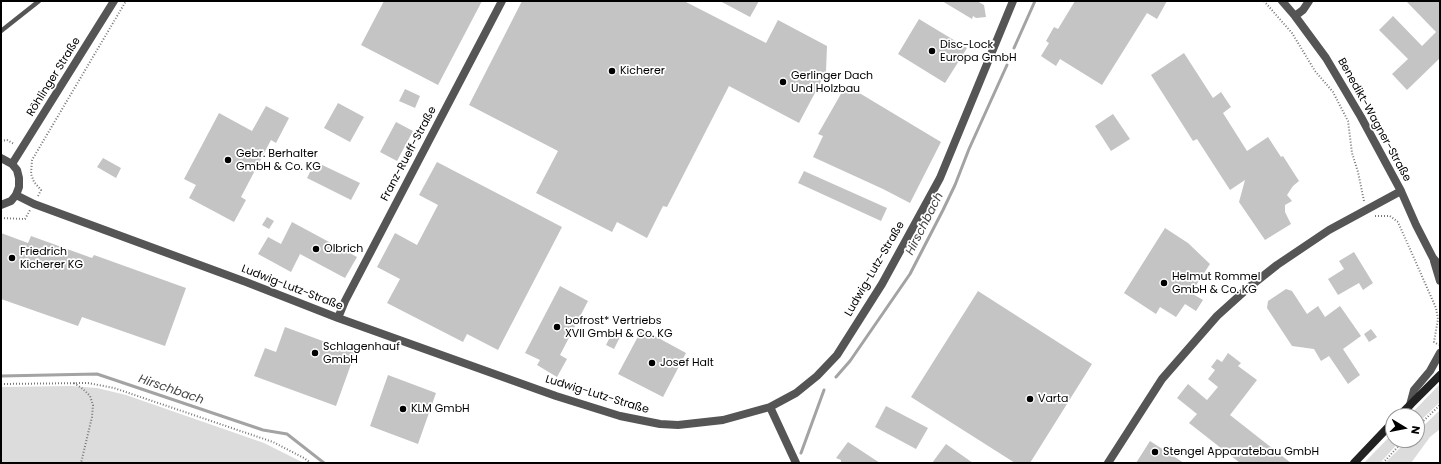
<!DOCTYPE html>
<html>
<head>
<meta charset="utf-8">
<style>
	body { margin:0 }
	#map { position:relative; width:1441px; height:464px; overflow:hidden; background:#fff; font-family:Poppins,sans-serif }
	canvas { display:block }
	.frame { position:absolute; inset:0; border:2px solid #000; pointer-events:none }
	.north { position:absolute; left:1385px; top:408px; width:40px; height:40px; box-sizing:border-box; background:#fff; border:1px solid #999; border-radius:50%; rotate:100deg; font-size:11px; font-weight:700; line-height:16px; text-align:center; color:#000 }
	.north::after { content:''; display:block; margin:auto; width:14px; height:18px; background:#000; clip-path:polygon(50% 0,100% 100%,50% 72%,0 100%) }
</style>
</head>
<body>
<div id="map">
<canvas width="1441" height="464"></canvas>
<div class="frame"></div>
<div class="north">N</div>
</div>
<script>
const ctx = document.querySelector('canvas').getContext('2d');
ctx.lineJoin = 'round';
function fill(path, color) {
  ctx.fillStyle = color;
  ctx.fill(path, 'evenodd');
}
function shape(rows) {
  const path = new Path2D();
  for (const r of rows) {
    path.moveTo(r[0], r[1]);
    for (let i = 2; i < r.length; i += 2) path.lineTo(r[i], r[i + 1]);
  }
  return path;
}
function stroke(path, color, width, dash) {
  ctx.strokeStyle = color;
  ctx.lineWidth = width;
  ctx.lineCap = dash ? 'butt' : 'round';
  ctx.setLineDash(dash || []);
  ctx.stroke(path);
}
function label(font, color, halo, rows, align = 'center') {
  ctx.font = font + ' Poppins,sans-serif';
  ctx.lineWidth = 3.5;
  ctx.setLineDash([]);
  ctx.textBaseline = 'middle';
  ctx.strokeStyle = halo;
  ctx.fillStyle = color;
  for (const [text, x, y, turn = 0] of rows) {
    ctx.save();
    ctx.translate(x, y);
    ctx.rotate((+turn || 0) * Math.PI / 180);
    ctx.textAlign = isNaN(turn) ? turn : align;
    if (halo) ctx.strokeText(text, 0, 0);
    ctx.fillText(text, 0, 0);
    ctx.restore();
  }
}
const green = shape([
	[1440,384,1440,402,1417,424,1417,416,1409,416],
	[71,386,97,388,126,395,264,443,304,463,1,463,1,387],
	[1440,410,1440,429,1430,437,1411,463,1385,463,1408,440,1417,440,1417,432],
	[1393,433,1393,440,1401,440,1380,463,1364,463]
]);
const stream = shape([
	[1014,48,1035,1],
	[1,376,97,374,263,430,287,434,324,463],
	[836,377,850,361,910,274,943,210,955,185,969,149,1007,65],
	[801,453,824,390]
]);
const building = shape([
	[384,1,482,1,438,85,361,45],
	[522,1,684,1,766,43,778,20,827,46,826,72,799,123,729,86,667,207,663,206,647,238,617,222,612,232,536,193,558,151,469,105],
	[720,1,759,1,750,17],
	[942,1,977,1,984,5,986,17,976,18,973,16,972,19],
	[1075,1,1167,1,1157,19,1147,13,1102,85,1060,59,1056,66,1041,56,1049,43,1046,41,1054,27,1058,29],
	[1406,1,1440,1,1440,58,1407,90,1392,74,1408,59,1379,30,1393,16,1422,46,1436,32],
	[919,19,967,48,945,83,898,54],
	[1184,53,1213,98,1221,92,1231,107,1223,113,1247,151,1268,137,1281,157,1283,156,1299,181,1293,186,1287,195,1292,201,1285,205,1285,212,1291,224,1265,240,1239,202,1245,180,1230,190,1197,139,1193,141,1151,75],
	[846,85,941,142,910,203,883,189,813,157,823,136,818,134],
	[405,89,420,96,415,108,399,101],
	[338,103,364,117,350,142,324,128],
	[266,106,289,118,276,143,271,140,241,197,246,200,234,222,189,198,196,185,184,179,219,113,252,131],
	[1113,114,1130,139,1111,151,1095,126],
	[396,122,413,131,397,161,380,152],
	[103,158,121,168,116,178,97,167],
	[437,162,562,227,498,350,467,334,463,342,387,303,400,279,377,267,395,233,417,245,438,205,419,195],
	[318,163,360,183,351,200,307,178,314,164],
	[804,171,887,208,881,221,798,183],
	[267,217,274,221,269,229,262,225],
	[292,222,357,257,345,278,300,254,291,272,258,254,268,237,281,244],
	[1165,228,1188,243,1210,264,1191,293,1203,300,1196,311,1185,304,1176,317,1160,307,1156,314,1124,293],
	[1,233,28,243,31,236,92,258,94,255,186,288,165,346,82,317,78,326,1,299],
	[1354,252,1373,283,1363,290,1359,283,1338,295,1328,279,1344,269,1339,261],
	[560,286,588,301,560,355,567,359,557,377,537,365,540,360,525,353],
	[1286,289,1292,291,1307,314,1318,306,1325,317,1340,306,1361,336,1343,349,1360,375,1348,384,1329,356,1321,361,1314,349,1292,346,1267,308,1268,301],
	[978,291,1092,364,1030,463,1015,463,911,397],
	[285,327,355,353,336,406,254,376,265,348,276,352],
	[614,329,622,333,614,349,606,345],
	[642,329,686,353,663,397,618,374],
	[1371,329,1377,337,1369,342,1364,334],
	[1228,353,1241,363,1238,366,1257,380,1230,415,1291,463,1240,463,1189,423,1197,414,1177,398,1188,384,1207,400,1218,387,1208,379,1215,370,1211,367,1217,359,1222,362],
	[388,375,436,393,418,444,370,426],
	[886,406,928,428,916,449,875,427],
	[1150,441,1184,463,1136,463],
	[848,442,880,463,841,463,841,460,836,458],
	[946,444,973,463,932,463]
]);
const path = shape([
	[1264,1,1292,33,1315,71,1333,92,1348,121,1352,153,1358,172,1364,201],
	[1,141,7,140,14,144],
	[38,196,41,190,34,182,31,174,32,160,126,1],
	[1375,216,1390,216,1398,222,1436,308,1438,319,1434,342,1439,345],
	[1,218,25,219,30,210],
	[74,383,83,389,90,396,93,405,92,417,81,463],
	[1,384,88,383,114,388,273,442,304,458,311,463],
	[1417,427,1440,405],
	[1383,463,1404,440]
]);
const service = shape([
	[1,31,39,1]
]);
const minor = shape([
	[1282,1,1295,16,1326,58,1361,117,1401,191,1416,225,1433,258,1440,266],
	[1295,16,1303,10,1309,1],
	[16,195,34,204,246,282,338,318,556,396,620,416,660,424,678,425,723,420,770,407,796,393,817,376,837,355,882,284,940,178,1013,1],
	[1434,261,1440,281],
	[338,318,345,301,502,1],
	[1410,405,1414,390,1430,371,1440,353],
	[770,407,796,463],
	[1108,463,1162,379,1217,316,1248,288,1277,265,1329,230,1401,191]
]);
const tertiary = shape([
	[1,158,12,164,17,170,19,178,19,187,16,195,11,201,1,205],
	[12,164,114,1]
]);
const secondary = shape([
	[1399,416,1440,375],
	[1354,463,1393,422]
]);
const markers = [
	[932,51,4,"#000"],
	[612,71,4,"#000"],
	[783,82,4,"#000"],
	[228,160,4,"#000"],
	[316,249,4,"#000"],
	[12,258,4,"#000"],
	[1164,283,4,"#000"],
	[557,327,4,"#000"],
	[315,353,4,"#000"],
	[652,363,4,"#000"],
	[1030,399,4,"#000"],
	[403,409,4,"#000"],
	[1155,452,4,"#000"]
];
const poiNames = [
	["Disc-Lock",940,45],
	["Europa GmbH",940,58],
	["Kicherer",620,71],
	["Gerlinger Dach",791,76],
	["Und Holzbau",791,89],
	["Gebr. Berhalter",236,154],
	["GmbH & Co. KG",236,167],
	["Olbrich",324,249],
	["Friedrich",20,252],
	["Kicherer KG",20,265],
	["Helmut Rommel",1172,277],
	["GmbH & Co. KG",1172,290],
	["bofrost* Vertriebs",565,321],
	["XVII GmbH & Co. KG",565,334],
	["Schlagenhauf",323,347],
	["GmbH",323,360],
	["Josef Halt",660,363],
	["Varta",1038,399],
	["KLM GmbH",411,409],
	["Stengel Apparatebau GmbH",1163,452]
];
const streetNames = [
	["Röhlinger Straße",54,77,-58],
	["Benedikt-Wagner-Straße",1374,120,61],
	["Franz-Rueff-Straße",409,154,-62],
	["Ludwig-Lutz-Straße",875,269,-60],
	["Ludwig-Lutz-Straße",292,288,21],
	["Ludwig-Lutz-Straße",597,395,17]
];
const waterNames = [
	["Hirschbach",925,224,-63],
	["Hirschbach",171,390,19]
];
fill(green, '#dcdcdc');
stroke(stream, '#a3a3a3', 3);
fill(building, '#c4c4c4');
stroke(path, '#777', 2, [1, 2]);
stroke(service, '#555', 4.5);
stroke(minor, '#555', 8);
stroke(tertiary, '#555', 8);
stroke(secondary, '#222', 8);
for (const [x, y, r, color] of markers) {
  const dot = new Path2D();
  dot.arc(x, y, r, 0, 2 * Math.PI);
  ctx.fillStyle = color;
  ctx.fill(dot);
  stroke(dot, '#fff', 1.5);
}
label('11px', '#000', '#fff', poiNames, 'left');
label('11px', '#000', '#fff', streetNames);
label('italic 12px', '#444', '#fff', waterNames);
</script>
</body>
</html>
